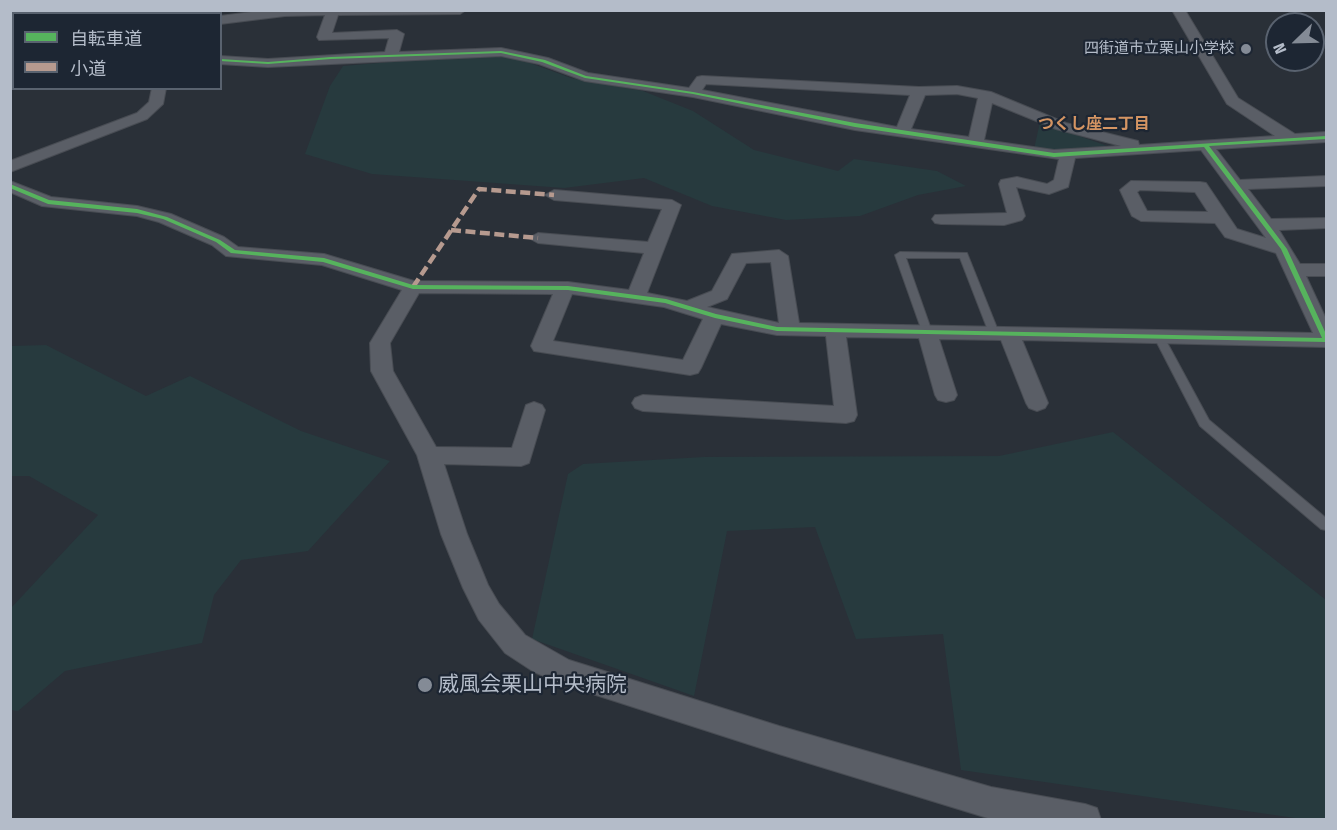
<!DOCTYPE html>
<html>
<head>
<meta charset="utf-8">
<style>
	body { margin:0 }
	#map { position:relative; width:1337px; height:830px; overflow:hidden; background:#2a3038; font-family:"Fira Sans Condensed","Noto Sans JP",sans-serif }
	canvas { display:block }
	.frame { position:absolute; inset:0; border:12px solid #b4bcc9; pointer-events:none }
	.legend { position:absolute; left:12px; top:12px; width:210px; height:78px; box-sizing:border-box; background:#1d2633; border:2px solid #59626f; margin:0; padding:8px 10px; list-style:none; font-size:18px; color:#b4bcc9 }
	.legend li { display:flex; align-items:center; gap:12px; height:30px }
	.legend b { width:30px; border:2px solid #59626f }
	.north { position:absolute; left:1265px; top:12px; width:60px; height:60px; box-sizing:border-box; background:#1d2633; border:2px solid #59626f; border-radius:50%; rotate:247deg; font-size:16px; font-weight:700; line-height:24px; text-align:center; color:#b4bcc9 }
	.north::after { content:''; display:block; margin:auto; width:21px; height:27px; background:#848b96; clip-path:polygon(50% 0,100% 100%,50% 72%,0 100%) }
</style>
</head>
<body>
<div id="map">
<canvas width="1337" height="830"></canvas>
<div class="frame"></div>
<ul class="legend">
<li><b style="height:8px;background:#56b35d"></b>自転車道</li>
<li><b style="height:8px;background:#b69a8f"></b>小道</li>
</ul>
<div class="north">N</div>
</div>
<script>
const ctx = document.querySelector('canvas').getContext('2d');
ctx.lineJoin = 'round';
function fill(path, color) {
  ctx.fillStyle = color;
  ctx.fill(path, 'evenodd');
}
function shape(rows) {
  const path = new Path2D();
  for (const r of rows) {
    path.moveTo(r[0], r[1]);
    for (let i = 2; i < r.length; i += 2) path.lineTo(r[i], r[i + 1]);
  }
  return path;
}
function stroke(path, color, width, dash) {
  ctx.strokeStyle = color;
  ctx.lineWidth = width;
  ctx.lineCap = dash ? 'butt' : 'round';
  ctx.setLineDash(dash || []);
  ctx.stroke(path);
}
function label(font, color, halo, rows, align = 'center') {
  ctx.font = font + ' "Fira Sans Condensed","Noto Sans JP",sans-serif';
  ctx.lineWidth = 4.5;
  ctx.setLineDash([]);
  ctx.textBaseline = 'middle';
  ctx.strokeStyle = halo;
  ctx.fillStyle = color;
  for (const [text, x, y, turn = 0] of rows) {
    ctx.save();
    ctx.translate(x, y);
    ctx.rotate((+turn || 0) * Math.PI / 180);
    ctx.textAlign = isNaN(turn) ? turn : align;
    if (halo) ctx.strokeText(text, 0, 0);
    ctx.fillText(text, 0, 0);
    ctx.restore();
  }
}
const green = shape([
	[511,56,571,78,643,91,693,111,754,150,838,171,854,159,937,171,966,186,918,195,860,216,786,220,712,206,644,178,564,188,372,174,305,154,330,86,343,66,449,57],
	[1040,122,1113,148,1073,151,1034,149],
	[46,345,146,396,190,376,301,431,390,461,308,551,241,560,214,595,202,643,65,671,18,711,11,710,11,608,98,515,29,476,11,476,11,346],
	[1113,432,1326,600,1326,819,1302,819,961,770,943,634,856,639,815,527,727,531,694,696,532,639,568,474,583,464,704,457,999,456]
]);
const lane = shape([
	[900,252,967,253,999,333,998,335,994,336,989,333,960,258,906,258,932,332,927,335,923,334,895,255,900,252],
	[1159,334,1164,337,1209,420,1326,518,1326,530,1321,529,1200,426,1154,337,1159,334]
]);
const street = shape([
	[267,10,466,10,460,14,338,15,332,33,397,30,404,34,399,52,501,48,548,58,588,73,689,88,697,77,702,76,919,87,957,86,991,92,1066,123,1138,141,1139,145,1275,136,1227,104,1172,10,1185,10,1238,98,1295,134,1326,132,1326,142,1216,149,1240,180,1326,176,1326,186,1248,189,1271,219,1326,218,1326,228,1279,230,1300,264,1326,264,1326,276,1306,276,1326,319,1326,347,1022,340,1048,403,1045,408,1037,411,1029,408,1026,403,1001,340,939,339,957,395,954,400,946,402,938,400,935,395,919,338,846,337,857,415,854,421,846,423,643,411,635,408,632,403,635,398,643,395,834,406,826,336,777,335,721,324,701,368,698,373,690,375,534,351,531,346,553,294,419,293,390,343,393,371,436,447,512,448,526,405,534,402,542,405,545,410,529,463,521,466,444,464,467,534,488,585,499,604,525,635,569,660,779,726,991,787,1085,804,1097,808,1101,820,991,819,779,754,565,685,534,672,505,653,479,620,463,588,441,534,417,455,371,371,370,343,402,290,322,265,226,256,212,245,159,222,137,216,42,206,10,192,10,181,51,197,137,206,171,214,224,237,238,247,324,254,414,281,568,282,629,290,644,253,538,243,529,238,538,233,648,242,662,209,554,200,545,195,554,190,672,200,681,205,647,293,687,301,712,291,732,254,779,250,788,256,799,323,1313,333,1276,253,1225,237,1215,223,1141,221,1132,216,1120,190,1131,181,1200,182,1206,183,1237,229,1266,238,1201,150,1075,158,1068,187,1049,194,1016,187,1025,216,1022,220,1004,225,941,224,935,223,932,219,935,215,1007,213,999,184,1001,180,1017,177,1047,184,1054,180,1059,159,855,130,693,97,585,81,539,64,501,56,268,67,220,64,220,56,268,59,385,52,389,38,319,40,317,37,325,15,285,16,220,24,220,16,267,10],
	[706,84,910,95,897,127,702,90,706,84],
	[957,94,978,98,969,137,911,129,925,95,957,94],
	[992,103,1056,129,1121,146,1054,150,984,140,992,103],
	[1140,190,1195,192,1208,212,1147,211,1137,192,1140,190],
	[771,262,779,323,707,307,727,299,746,263,771,262],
	[572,294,664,307,703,319,683,360,553,341,572,294],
	[10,31,14,32,14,41,10,40,10,31],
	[152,88,166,88,163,104,147,119,10,172,10,161,137,113,149,102,152,88]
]);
const quiet = shape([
	[451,230,538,238],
	[413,287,479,189,554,195]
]);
const cycleway = shape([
	[501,51,545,60,586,76,693,92,855,123,1054,153,1326,136,1326,139,1209,146,1287,249,1326,334,1326,342,777,331,715,318,665,303,568,290,413,289,323,262,231,253,216,242,163,219,137,213,48,204,10,188,10,184,49,200,137,209,167,217,220,240,235,250,324,258,413,285,568,286,666,299,716,314,777,327,1322,338,1281,249,1204,147,1054,157,855,127,693,94,585,78,542,62,501,53,331,59,268,64,220,61,220,59,268,62,331,57,501,51]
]);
const markers = [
	[1246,49,6,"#848b96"],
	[425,685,8,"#848b96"]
];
const farPoinames = [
	["四街道市立栗山小学校",1234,49]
];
const farNeighbourhoodnames = [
	["つくし座二丁目",1094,125]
];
const nearPoinames = [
	["威風会栗山中央病院",438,685]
];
fill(green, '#273a3e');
stroke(lane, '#484c53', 2);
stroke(street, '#484c53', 2);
fill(lane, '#5a5e66');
fill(street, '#5a5e66');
stroke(quiet, '#b69a8f', 4.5, [10, 4.5]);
fill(cycleway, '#56b35d');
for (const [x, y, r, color] of markers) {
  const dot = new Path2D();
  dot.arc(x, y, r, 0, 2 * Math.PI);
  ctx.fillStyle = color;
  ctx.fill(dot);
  stroke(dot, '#1d2633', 2);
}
label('15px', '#b4bcc9', '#1d2633', farPoinames, 'right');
label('bold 16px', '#d59563', '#1d2633', farNeighbourhoodnames);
label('21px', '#b4bcc9', '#1d2633', nearPoinames, 'left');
</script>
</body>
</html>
